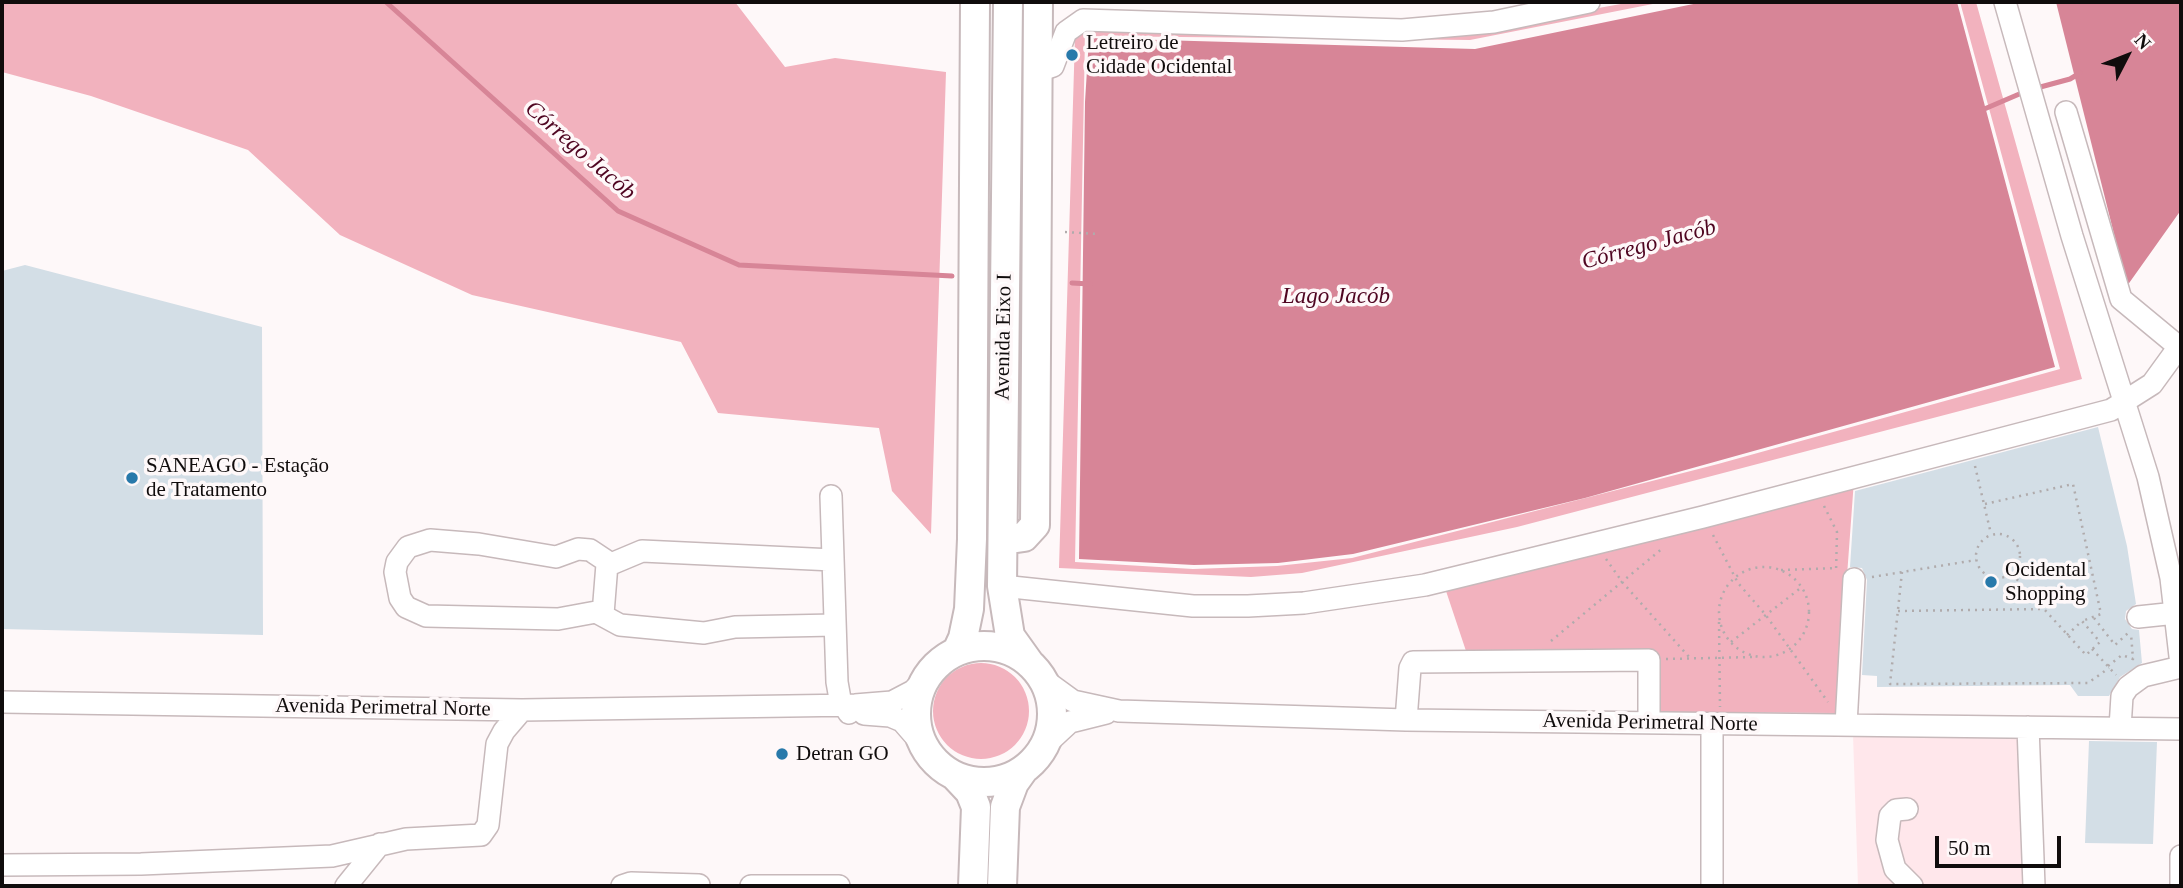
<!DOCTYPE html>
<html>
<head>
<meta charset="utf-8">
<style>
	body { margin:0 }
	#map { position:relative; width:2183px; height:888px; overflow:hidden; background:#fef8f9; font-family:Georgia,serif }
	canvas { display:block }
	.frame { position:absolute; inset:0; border:4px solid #100c0c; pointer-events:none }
	.north { position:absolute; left:2092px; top:21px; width:70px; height:70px; -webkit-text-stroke:5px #fef8f9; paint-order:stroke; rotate:48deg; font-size:19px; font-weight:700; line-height:28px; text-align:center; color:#100c0c }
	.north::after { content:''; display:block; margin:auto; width:24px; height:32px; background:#100c0c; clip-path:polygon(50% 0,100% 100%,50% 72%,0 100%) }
	.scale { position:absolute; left:1935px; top:836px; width:126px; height:32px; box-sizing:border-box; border:4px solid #100c0c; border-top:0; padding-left:9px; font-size:21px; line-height:24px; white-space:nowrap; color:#100c0c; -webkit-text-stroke:5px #fef8f9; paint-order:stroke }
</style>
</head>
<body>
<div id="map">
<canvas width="2183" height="888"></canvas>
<div class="frame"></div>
<div class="north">N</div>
<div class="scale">50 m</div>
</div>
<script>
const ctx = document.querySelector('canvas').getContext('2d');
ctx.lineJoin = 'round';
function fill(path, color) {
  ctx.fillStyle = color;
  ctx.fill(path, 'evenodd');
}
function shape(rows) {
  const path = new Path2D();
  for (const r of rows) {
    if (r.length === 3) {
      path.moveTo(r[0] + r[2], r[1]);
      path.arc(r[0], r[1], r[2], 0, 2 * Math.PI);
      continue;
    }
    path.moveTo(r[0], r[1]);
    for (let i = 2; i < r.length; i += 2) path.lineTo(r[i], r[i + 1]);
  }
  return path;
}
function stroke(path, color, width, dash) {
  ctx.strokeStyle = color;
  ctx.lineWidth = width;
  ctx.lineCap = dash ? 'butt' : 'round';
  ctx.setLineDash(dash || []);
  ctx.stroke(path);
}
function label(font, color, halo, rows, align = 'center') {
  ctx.font = font + ' Georgia,serif';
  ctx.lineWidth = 7;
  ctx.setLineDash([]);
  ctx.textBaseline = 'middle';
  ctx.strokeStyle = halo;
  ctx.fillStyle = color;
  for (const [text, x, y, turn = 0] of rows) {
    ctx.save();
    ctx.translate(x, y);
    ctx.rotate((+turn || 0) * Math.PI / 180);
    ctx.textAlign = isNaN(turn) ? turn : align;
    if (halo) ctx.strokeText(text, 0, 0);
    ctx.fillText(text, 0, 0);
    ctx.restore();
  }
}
const built = shape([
	[1853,735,2024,735,2032,886,1858,886]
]);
const green = shape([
	[2,2,735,2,785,67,835,58,946,72,931,534,892,491,879,428,718,413,681,342,472,295,340,235,248,150,91,96,2,72],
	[1632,2,1663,2,1470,40,1085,36,1075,562,1193,569,1277,566,1352,558,1718,464,2060,369,1960,2,1976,2,2082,379,1517,527,1302,573,1251,577,1059,568,1075,36,1082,26,1470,31],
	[1854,480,1837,713,1654,712,1647,669,1472,669,1445,588],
	[981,711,48]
]);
const water = shape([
	[1703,2,1957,2,2055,367,1585,498,1353,554,1278,563,1194,565,1079,559,1085,102,1089,38,1475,49],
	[2056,2,2181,2,2181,210,2127,286]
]);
const stream = shape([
	[386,2,618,211,739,265,952,276],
	[2033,89,2070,79,2080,73],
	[1982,110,2024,92],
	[1072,283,1090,284]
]);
const building = shape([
	[25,265,262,327,263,635,2,629,2,271],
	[2098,427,2127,546,2136,604,2126,611,2125,619,2132,629,2139,630,2142,663,2120,677,2109,696,2078,696,2070,685,1877,687,1877,676,1862,675,1867,580,1862,568,1850,567,1855,491],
	[2089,741,2157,742,2153,844,2085,843]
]);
const path = shape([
	[1065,232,1097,234],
	[1975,466,1991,534],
	[1985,504,2073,484,2101,614,2082,621],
	[1824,506,1837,532,1836,573],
	[1998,556,22],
	[1713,535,1738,583,1765,614,1828,702],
	[1606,559,1623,583,1690,658],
	[1764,612,45],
	[1781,570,1836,568],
	[1902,572,1890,684,2088,683,2109,668],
	[2012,574,2086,655,2100,642,2082,621,2067,635],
	[1872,577,1976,560],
	[1898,611,2042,609],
	[2094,618,2115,645,2128,633],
	[1719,622,1720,707],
	[1551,641,1664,547],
	[1731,642,1802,587],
	[2092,649,2116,675],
	[1666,659,1754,657],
	[2108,666,2122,655,2133,659,2131,634]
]);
const minor = shape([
	[2005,2,2072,236,2148,477,2171,578,2181,665],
	[1038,71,1053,66,1066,32,1083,20,1402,30,1494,22,1589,2],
	[2066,112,2121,299,2179,347],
	[831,496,837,682,840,699,849,713],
	[833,560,642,551,611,564,590,550,578,549,556,557,479,544,430,540,408,547,397,562,395,572,400,598,406,607,426,616,558,619,596,612,620,625,704,633,735,627,835,625],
	[1002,586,1193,606,1248,606,1304,603,1425,585,1703,517,2111,410,2152,384,2181,344],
	[603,614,607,564],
	[2138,617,2176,613],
	[1040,677,1073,701,1119,711,1406,720,2181,729],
	[2,702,522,710,855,705,892,702,913,691,924,680],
	[864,714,890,716,902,721,922,744],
	[1406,720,1410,668,1413,662,1649,660,1649,721],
	[1712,724,1712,886],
	[1846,725,1854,579],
	[2028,727,2034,886],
	[2120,728,2122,696,2128,687,2143,676,2181,667],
	[1043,747,1070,722,1106,713],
	[1907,809,1896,810,1890,816,1887,840,1895,869,1912,886],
	[2,865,141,864,332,856,406,839,481,835,488,825,497,744,504,731,522,710],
	[346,886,380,844],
	[622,886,631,883,699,885],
	[751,886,839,886],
	[2181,886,2181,856]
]);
const major = shape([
	[1008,2,1002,586,1010,636,1030,664],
	[1003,540,1024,537,1035,525,1038,2],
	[984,714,68],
	[957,651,963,638,969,609,972,539,975,2],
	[955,776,970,792,976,807,973,886],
	[1002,886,1005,807,1014,783,1024,769]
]);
const markers = [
	[1072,55,7,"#2879aa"],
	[132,478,7,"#2879aa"],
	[1991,582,7,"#2879aa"],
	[782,754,7,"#2879aa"]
];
const poiNames = [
	["Letreiro de",1086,43],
	["Cidade Ocidental",1086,67],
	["SANEAGO - Estação",146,466],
	["de Tratamento",146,490],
	["Ocidental",2005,570],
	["Shopping",2005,594],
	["Detran GO",796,754]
];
const streetNames = [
	["Avenida Eixo I",1004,337,-89],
	["Avenida Perimetral Norte",383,708,1],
	["Avenida Perimetral Norte",1650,723,1]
];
const waterNames = [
	["Córrego Jacób",580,151,41],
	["Córrego Jacób",1649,245,-15],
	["Lago Jacób",1336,297]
];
fill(built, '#ffe7eb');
fill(green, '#f2b2be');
fill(water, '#d78597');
stroke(stream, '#d78597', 5);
fill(building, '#d3dee6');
stroke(minor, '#c7b9bb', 24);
stroke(major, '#c7b9bb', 32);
stroke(path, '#b0abac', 2.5, [2, 5]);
stroke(minor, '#fff', 21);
stroke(major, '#fff', 28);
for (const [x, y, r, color] of markers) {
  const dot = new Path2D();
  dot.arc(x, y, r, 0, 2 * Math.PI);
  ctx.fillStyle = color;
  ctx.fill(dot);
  stroke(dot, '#fef8f9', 2.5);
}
label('21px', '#100c0c', '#fef8f9', poiNames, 'left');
label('21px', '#100c0c', '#fef8f9', streetNames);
label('italic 23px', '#4f0521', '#fef8f9', waterNames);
</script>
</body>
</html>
